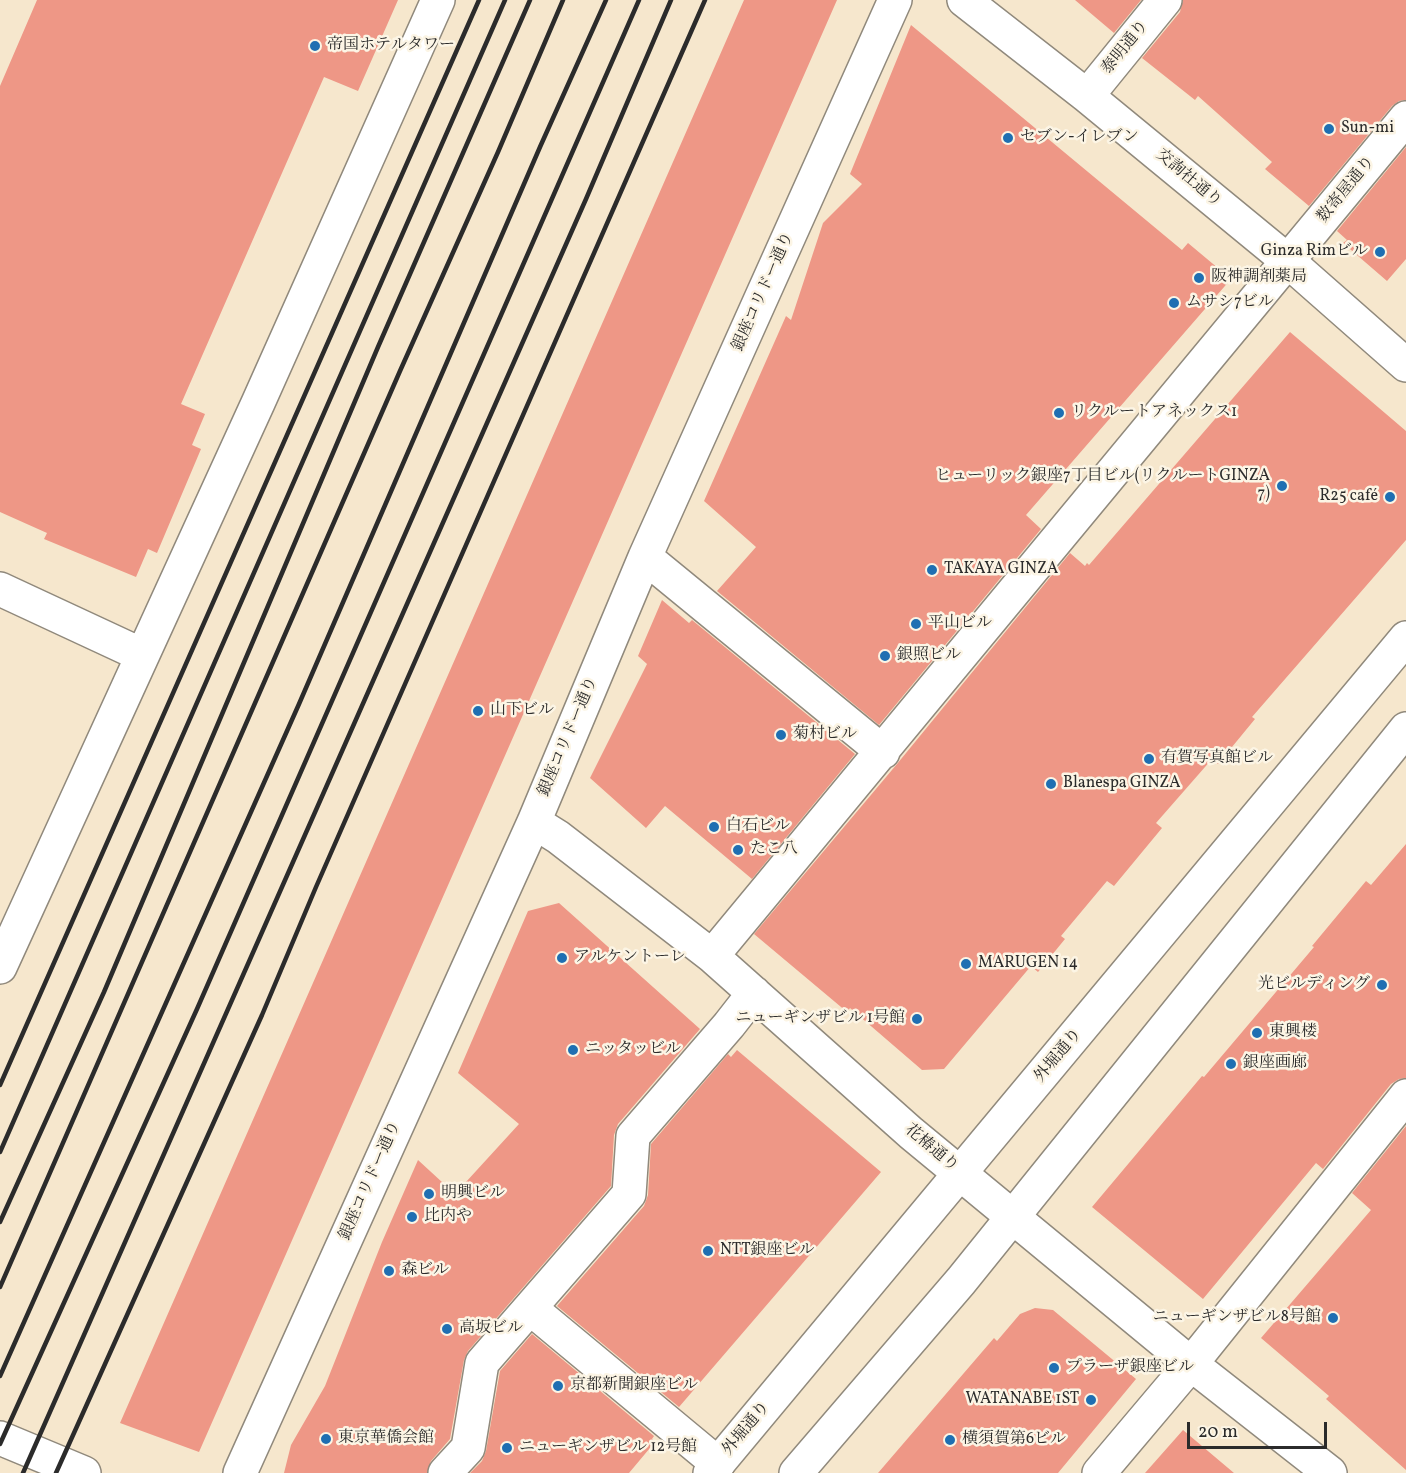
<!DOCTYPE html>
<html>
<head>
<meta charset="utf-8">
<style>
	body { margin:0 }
	#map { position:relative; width:1406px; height:1473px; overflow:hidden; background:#f6e7cd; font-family:Vollkorn,serif }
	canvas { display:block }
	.scale { position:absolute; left:1187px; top:1422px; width:140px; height:27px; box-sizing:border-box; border:3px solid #2b2b2b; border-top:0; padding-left:8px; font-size:18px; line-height:21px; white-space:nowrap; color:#2b2b2b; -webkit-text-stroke:4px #fcf5e5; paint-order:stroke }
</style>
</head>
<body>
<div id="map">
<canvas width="1406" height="1473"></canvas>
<div class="scale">20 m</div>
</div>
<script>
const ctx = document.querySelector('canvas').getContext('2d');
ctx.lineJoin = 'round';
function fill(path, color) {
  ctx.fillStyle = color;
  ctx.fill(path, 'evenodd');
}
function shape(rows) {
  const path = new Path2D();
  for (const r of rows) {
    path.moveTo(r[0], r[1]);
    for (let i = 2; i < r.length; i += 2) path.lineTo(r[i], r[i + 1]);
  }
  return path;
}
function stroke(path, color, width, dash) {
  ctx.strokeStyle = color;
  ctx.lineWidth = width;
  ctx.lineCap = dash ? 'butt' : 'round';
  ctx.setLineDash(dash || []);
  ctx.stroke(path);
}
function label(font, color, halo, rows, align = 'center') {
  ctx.font = font + ' Vollkorn,"Noto Serif JP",serif';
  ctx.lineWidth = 5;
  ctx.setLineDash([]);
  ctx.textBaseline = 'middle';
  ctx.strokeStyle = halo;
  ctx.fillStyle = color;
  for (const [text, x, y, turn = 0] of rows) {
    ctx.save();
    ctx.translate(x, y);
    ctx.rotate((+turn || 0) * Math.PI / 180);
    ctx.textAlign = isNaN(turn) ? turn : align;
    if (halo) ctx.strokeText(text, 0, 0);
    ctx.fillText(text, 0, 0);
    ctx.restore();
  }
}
const building = shape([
	[37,0,398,0,358,91,324,77,181,404,205,414,192,445,201,449,157,553,148,549,136,577,44,539,47,533,0,512,0,86],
	[744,0,837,0,199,1452,120,1423],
	[1075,0,1141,0,1114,33],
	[1183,0,1406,0,1406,100,1399,101,1392,106,1309,206,1265,169,1272,162,1198,96,1195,100,1142,58,1180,12],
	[911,25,1182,250,1188,243,1231,279,1026,515,1041,529,879,725,717,591,756,547,704,501,786,316,791,320,823,223,862,184,850,174],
	[1406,147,1406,259,1387,281,1343,243,1347,240,1337,231],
	[1290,332,1406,431,1406,540,1252,717,1255,719,1218,764,1212,759,1156,823,1162,828,1114,886,1107,881,1061,936,1065,939,1038,972,1031,966,944,1069,922,1070,850,1008,847,1012,754,934,897,764,1070,553,1085,566,1087,563,1089,565],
	[662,600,689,623,692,620,855,754,752,879,665,806,646,828,590,778,647,664,638,656],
	[1406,844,1406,1078,1399,1079,1391,1084,1323,1169,1316,1163,1203,1299,1092,1207,1202,1076,1204,1077,1314,947,1312,946,1366,881,1371,885],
	[559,903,700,1029,618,1124,614,1135,611,1186,468,1351,464,1360,450,1439,431,1461,427,1473,284,1473,291,1445,325,1386,382,1242,418,1160,455,1194,519,1124,458,1073,528,911],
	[737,1050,881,1172,679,1407,557,1306,644,1206,648,1195,651,1144,728,1054,731,1057],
	[1406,1126,1406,1470,1326,1399,1329,1396,1261,1338,1371,1210,1352,1193],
	[1035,1308,1053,1310,1136,1379,1058,1473,878,1473,994,1338,997,1341,1020,1314],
	[532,1334,654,1436,652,1439,655,1442,629,1473,470,1473,482,1461,486,1451,500,1371],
	[1183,1430,1234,1473,1145,1473]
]);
const minor = shape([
	[964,0,1087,96,1289,262,1406,365],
	[1087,96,1165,0],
	[645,557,883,752],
	[0,589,142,655],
	[534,822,558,837,712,956,911,1133,1191,1364,1330,1473],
	[712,956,1406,118],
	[0,967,258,403,438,0],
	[530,1308,718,1464],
	[0,1438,84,1473],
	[240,1473,534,822,645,557,895,0],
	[445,1473,468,1448,482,1363,629,1194,633,1136,729,1025,754,993],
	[1099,1473,1191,1364,1406,1096]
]);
const major = shape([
	[710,1473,1406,638],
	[796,1473,961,1281,1406,729]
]);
const rail = shape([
	[0,1085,479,0],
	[0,1152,505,0],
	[0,1222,104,992,378,347,530,0],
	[0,1287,400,371,498,152,563,0],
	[0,1376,299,704,540,147,606,0],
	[0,1444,197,1009,639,0],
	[23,1473,586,199,671,0],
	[56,1473,262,1015,316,887,705,0]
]);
const markers = [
	[315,46,6,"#1f6fb2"],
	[1329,129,6,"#1f6fb2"],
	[1008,138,6,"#1f6fb2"],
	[1380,252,6,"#1f6fb2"],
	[1199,278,6,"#1f6fb2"],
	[1174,303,6,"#1f6fb2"],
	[1059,413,6,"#1f6fb2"],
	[1282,486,6,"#1f6fb2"],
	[1390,497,6,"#1f6fb2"],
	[932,570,6,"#1f6fb2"],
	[916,624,6,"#1f6fb2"],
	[885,656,6,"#1f6fb2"],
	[478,711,6,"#1f6fb2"],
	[781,735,6,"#1f6fb2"],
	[1149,759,6,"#1f6fb2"],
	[1051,784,6,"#1f6fb2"],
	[714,827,6,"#1f6fb2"],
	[738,850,6,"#1f6fb2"],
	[562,958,6,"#1f6fb2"],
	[966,964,6,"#1f6fb2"],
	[1382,985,6,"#1f6fb2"],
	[917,1019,6,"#1f6fb2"],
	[1257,1033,6,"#1f6fb2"],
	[573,1050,6,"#1f6fb2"],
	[1231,1064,6,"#1f6fb2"],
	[429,1194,6,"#1f6fb2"],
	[412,1217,6,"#1f6fb2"],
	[708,1251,6,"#1f6fb2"],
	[389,1271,6,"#1f6fb2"],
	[1333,1318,6,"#1f6fb2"],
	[447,1329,6,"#1f6fb2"],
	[1054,1368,6,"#1f6fb2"],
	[558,1386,6,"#1f6fb2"],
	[1091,1400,6,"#1f6fb2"],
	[326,1439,6,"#1f6fb2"],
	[950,1440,6,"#1f6fb2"],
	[507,1448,6,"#1f6fb2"]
];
const poiNames = [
	["帝国ホテルタワー",327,46],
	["Sun-mi",1341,129],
	["セブン-イレブン",1020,138],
	["Ginza Rimビル",1368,252,"right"],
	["阪神調剤薬局",1211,278],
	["ムサシ7ビル",1186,303],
	["リクルートアネックス1",1071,413],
	["ヒューリック銀座7丁目ビル(リクルートGINZA",1270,477,"right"],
	["7)",1270,495,"right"],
	["R25 café",1378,497,"right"],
	["TAKAYA GINZA",944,570],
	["平山ビル",928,624],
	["銀照ビル",897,656],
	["山下ビル",490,711],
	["菊村ビル",793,735],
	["有賀写真館ビル",1161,759],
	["Blanespa GINZA",1063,784],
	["白石ビル",726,827],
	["たこ八",750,850],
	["アルケントーレ",574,958],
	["MARUGEN 14",978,964],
	["光ビルディング",1370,985,"right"],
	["ニューギンザビル 1号館",905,1019,"right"],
	["東興楼",1269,1033],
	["ニッタッビル",585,1050],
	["銀座画廊",1243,1064],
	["明興ビル",441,1194],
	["比内や",424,1217],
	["NTT銀座ビル",720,1251],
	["森ビル",401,1271],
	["ニューギンザビル8号館",1321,1318,"right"],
	["高坂ビル",459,1329],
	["プラーザ銀座ビル",1066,1368],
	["京都新聞銀座ビル",570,1386],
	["WATANABE 1ST",1079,1400,"right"],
	["東京華僑会館",338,1439],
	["横須賀第6ビル",962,1440],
	["ニューギンザビル 12号館",519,1448]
];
const streetNames = [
	["泰明通り",1126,48,-51],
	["交詢社通り",1188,179,40],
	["数寄屋通り",1347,190,-51],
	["銀座コリドー通り",764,292,-66],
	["銀座コリドー通り",569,737,-67],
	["外堀通り",1059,1056,-50],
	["花椿通り",931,1149,40],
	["銀座コリドー通り",371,1181,-66],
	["外堀通り",747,1429,-50]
];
fill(building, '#ee9786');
stroke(minor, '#90897c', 36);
stroke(major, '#90897c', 36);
stroke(minor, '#fff', 33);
stroke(major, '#fff', 33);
stroke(rail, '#2b2b2b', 4.5);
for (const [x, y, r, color] of markers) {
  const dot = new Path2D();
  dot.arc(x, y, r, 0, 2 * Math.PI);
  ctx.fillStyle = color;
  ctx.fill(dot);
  stroke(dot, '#fcf5e5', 2);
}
label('16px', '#2b2b2b', '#fcf5e5', poiNames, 'left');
label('16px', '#2b2b2b', '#fcf5e5', streetNames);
</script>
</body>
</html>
